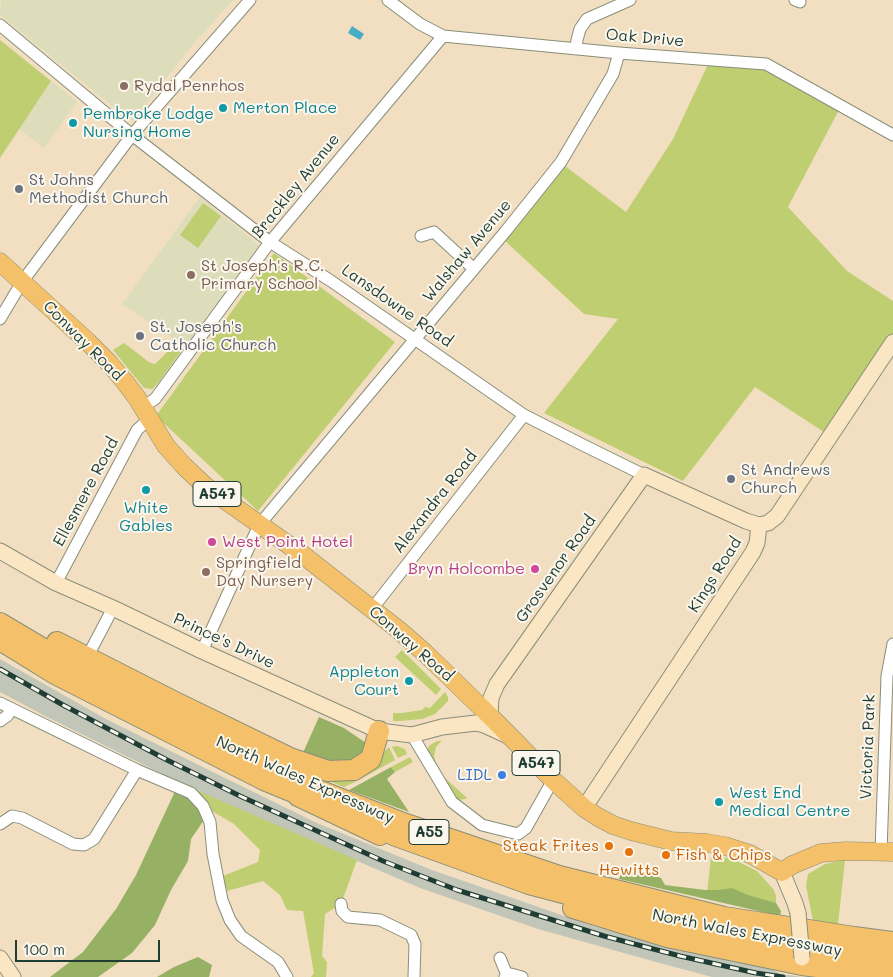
<!DOCTYPE html>
<html>
<head>
<meta charset="utf-8">
<style>
	body { margin:0 }
	#map { position:relative; width:893px; height:977px; overflow:hidden; background:#f2dfc1; font-family:Mali,sans-serif }
	canvas { display:block }
	.scale { position:absolute; left:15px; top:940px; width:145px; height:22px; box-sizing:border-box; border:2px solid #1f3d34; border-top:0; padding-left:6px; font-size:15px; line-height:18px; white-space:nowrap; color:#1f3d34; -webkit-text-stroke:4px #fbf7ec; paint-order:stroke }
</style>
</head>
<body>
<div id="map">
<canvas width="893" height="977"></canvas>
<div class="scale">100 m</div>
</div>
<script>
const ctx = document.querySelector('canvas').getContext('2d');
ctx.lineJoin = 'round';
function fill(path, color) {
  ctx.fillStyle = color;
  ctx.fill(path, 'evenodd');
}
function shape(rows) {
  const path = new Path2D();
  for (const r of rows) {
    path.moveTo(r[0], r[1]);
    for (let i = 2; i < r.length; i += 2) path.lineTo(r[i], r[i + 1]);
  }
  return path;
}
function stroke(path, color, width, dash) {
  ctx.strokeStyle = color;
  ctx.lineWidth = width;
  ctx.lineCap = dash ? 'butt' : 'round';
  ctx.setLineDash(dash || []);
  ctx.stroke(path);
}
function label(font, color, halo, rows, align = 'center') {
  ctx.font = font + ' Mali,sans-serif';
  ctx.lineWidth = 4;
  ctx.setLineDash([]);
  ctx.textBaseline = 'middle';
  ctx.strokeStyle = halo;
  ctx.fillStyle = color;
  for (const [text, x, y, turn = 0] of rows) {
    ctx.save();
    ctx.translate(x, y);
    ctx.rotate((+turn || 0) * Math.PI / 180);
    ctx.textAlign = isNaN(turn) ? turn : align;
    if (halo) ctx.strokeText(text, 0, 0);
    ctx.fillText(text, 0, 0);
    ctx.restore();
  }
}
const built = shape([
	[1,0,233,0,190,48,134,120,132,120,128,119,0,15],
	[51,81,77,102,44,148,19,129],
	[200,197,260,246,186,347,122,304]
]);
const industrial = shape([
	[0,659,106,719,221,776,317,823,432,870,596,927,771,969,781,974,802,977,712,977,656,962,538,929,420,888,213,799,47,717,0,692]
]);
const green = shape([
	[0,40,51,81,0,158],
	[710,60,766,64,841,106,788,207,847,271,893,301,893,342,830,436,755,387,683,481,544,413,618,319,584,314,503,239,565,166,626,212,673,139],
	[203,203,221,216,198,248,180,235],
	[274,253,395,342,258,511,156,416],
	[124,343,149,362,155,364,166,353,176,346,182,350,158,383,152,389,144,388,113,350],
	[402,650,441,689,436,695,395,657],
	[445,692,448,697,448,701,435,714,422,719,400,721,393,721,393,713,402,713,422,710,425,707,430,708],
	[442,740,436,747,434,756,437,767,445,778,467,798,465,799,458,800,453,795,427,752,429,746,435,742],
	[397,746,405,749,407,754,398,758,392,747],
	[389,747,395,760,357,781,344,787,316,776,382,754],
	[410,757,413,762,395,772,391,767],
	[194,789,357,860,341,904,325,914,322,956,327,962,326,977,311,977,314,973,303,911,287,910,280,895,263,881,227,891,223,876,258,862,260,850,234,824,203,806],
	[711,856,728,858,739,862,757,871,774,890,776,896,776,903,707,894],
	[845,860,838,924,813,921,806,886,808,874,825,864]
]);
const forest = shape([
	[319,717,344,728,366,743,363,752,356,758,348,762,335,764,302,755],
	[391,767,395,772,387,779,409,812,349,790],
	[177,787,191,793,204,820,191,839,188,861,171,890,155,925,132,953,98,977,50,977,83,952,116,909,136,875],
	[644,872,661,878,665,885,705,890,719,890,732,888,748,895,776,903,781,911,780,916,619,879,621,874,633,877],
	[198,957,212,965,209,977,157,977,174,967]
]);
const water = shape([
	[352,26,364,34,360,40,348,33]
]);
const street = shape([
	[388,0,420,24,443,36,619,53,766,64,893,135],
	[795,0,800,2],
	[0,25,132,135,270,242,331,281,524,415,585,446,644,475],
	[576,49,577,40,580,29,587,19,630,0],
	[421,236,434,232,474,269],
	[0,319,22,282,132,135,250,0],
	[142,407,155,399,270,242,443,36],
	[56,583,137,430,149,419],
	[372,609,524,415],
	[92,648,113,608],
	[202,651,259,525,505,232,561,162,613,74,619,53],
	[0,703,137,770,191,793,203,806,210,822,213,854,222,900,230,920,241,936,278,962,287,977],
	[0,721,7,716,12,709],
	[412,735,452,802,482,825,518,834,526,828,553,780],
	[0,824,12,816,22,818,73,844,84,845,94,839,137,770],
	[881,852,887,676,893,644],
	[341,904,342,911,348,917,380,920,411,935,415,944,414,977],
	[500,958,507,975],
	[505,977,511,974,522,977]
]);
const secondary = shape([
	[759,525,768,523,777,516,893,342],
	[0,551,56,583,113,608,202,651,379,731,412,735,442,727,476,723,484,725,506,735],
	[484,714,490,716,491,698,497,684,644,475,746,521,759,525],
	[584,808,753,552,757,543,759,525],
	[782,872,795,903,798,913],
	[0,958,13,977]
]);
const primary = shape([
	[0,262,88,342,109,363,125,382,137,398,166,446,184,466,205,486,303,555,400,631,425,653,490,716,553,780,584,808,598,817,613,825,631,831,671,841,707,843,725,846,750,854,782,872,792,865,821,853,846,851,893,852]
]);
const highway = shape([
	[0,623,64,661,228,747,321,791,403,823,559,876,724,917,854,937,893,942],
	[0,640,55,674,264,780,310,799],
	[57,642,173,701,290,758,328,771,354,770,371,759,379,731],
	[298,796,380,835],
	[369,824,396,836,529,884,685,925,825,949,893,958],
	[573,908,667,937,802,965,892,977]
]);
const rail = shape([
	[0,669,63,705,167,760,240,796,383,861,457,890,604,936,680,956,756,973,783,977]
]);
const secondaryBridge = shape([
	[798,913,802,958]
]);
const markers = [
	[124,86,5,"#8d6e63"],
	[223,108,5,"#0f9aa8"],
	[73,123,5,"#0f9aa8"],
	[19,189,5,"#6b7280"],
	[191,275,5,"#8d6e63"],
	[140,336,5,"#6b7280"],
	[731,479,5,"#6b7280"],
	[146,490,5,"#0f9aa8"],
	[212,542,5,"#d1479c"],
	[535,569,5,"#d1479c"],
	[206,572,5,"#8d6e63"],
	[409,681,5,"#0f9aa8"],
	[502,775,5,"#3f7fe0"],
	[719,802,5,"#0f9aa8"],
	[609,846,5,"#e8710a"],
	[629,852,5,"#e8710a"],
	[666,855,5,"#e8710a"]
];
const shields = [
	[217,494,48],
	[536,763,48],
	[429,832,40]
];
const shieldNames = [
	["A547",217,494],
	["A547",536,763],
	["A55",429,832]
];
const streetNames = [
	["Oak Drive",645,38,5],
	["Brackley Avenue",296,186,-51],
	["Walshaw Avenue",467,251,-50],
	["Lansdowne Road",397,306,35],
	["Conway Road",83,341,45],
	["Ellesmere Road",86,492,-62],
	["Alexandra Road",435,502,-52],
	["Grosvenor Road",556,569,-55],
	["Kings Road",715,575,-58],
	["Prince's Drive",224,641,25],
	["Conway Road",411,644,41],
	["Victoria Park",868,747,-88],
	["North Wales Expressway",305,780,24],
	["North Wales Expressway",747,933,11]
];
const educationNames = [
	["Rydal Penrhos",134,86],
	["St Joseph's R.C.",201,266],
	["Primary School",201,284],
	["Springfield",216,563],
	["Day Nursery",216,581]
];
const cultureNames = [
	["Merton Place",233,108],
	["Pembroke Lodge",83,114],
	["Nursing Home",83,132],
	["White",146,508,"center"],
	["Gables",146,526,"center"],
	["Appleton",399,672,"right"],
	["Court",399,690,"right"],
	["West End",729,793],
	["Medical Centre",729,811]
];
const worshipNames = [
	["St Johns",29,180],
	["Methodist Church",29,198],
	["St. Joseph's",150,327],
	["Catholic Church",150,345],
	["St Andrews",741,470],
	["Church",741,488]
];
const hotelNames = [
	["West Point Hotel",222,542],
	["Bryn Holcombe",525,569,"right"]
];
const shopNames = [
	["LIDL",492,775]
];
const foodNames = [
	["Steak Frites",599,846],
	["Fish & Chips",676,855,"left"],
	["Hewitts",629,870,"center"]
];
fill(built, '#ddddbc');
fill(industrial, '#c2c6b9');
fill(green, '#bece71');
fill(forest, '#96b163');
fill(water, '#47adc6');
stroke(street, '#888e7a', 13);
stroke(secondary, '#888e7a', 17);
stroke(primary, '#888e7a', 19);
stroke(highway, '#888e7a', 22);
stroke(street, '#fff', 11);
stroke(secondary, '#fbe6c3', 15);
stroke(primary, '#f4c16a', 18);
stroke(highway, '#f4c16a', 20);
stroke(rail, '#1f3d34', 5);
stroke(rail, '#fbf7ec', 3, [9]);
stroke(secondaryBridge, '#888e7a', 17, []);
stroke(secondaryBridge, '#fbe6c3', 15);
for (const [x, y, r, color] of markers) {
  const dot = new Path2D();
  dot.arc(x, y, r, 0, 2 * Math.PI);
  ctx.fillStyle = color;
  ctx.fill(dot);
  stroke(dot, '#fbf7ec', 2);
}
for (const [x, y, w] of shields) {
  const box = new Path2D();
  box.roundRect(x - w / 2, y - 12.5, w, 25, 4);
  ctx.fillStyle = '#fbf7ec';
  ctx.fill(box);
  stroke(box, '#1f3d34', 1);
}
label('bold 15px', '#1f3d34', null, shieldNames);
label('16px', '#1f3d34', '#fbf7ec', streetNames);
label('16px', '#785e54', '#fbf7ec', educationNames, 'left');
label('16px', '#0d838f', '#fbf7ec', cultureNames, 'left');
label('16px', '#5b616d', '#fbf7ec', worshipNames, 'left');
label('16px', '#b23c85', '#fbf7ec', hotelNames, 'left');
label('16px', '#366cbe', '#fbf7ec', shopNames, 'right');
label('16px', '#c56008', '#fbf7ec', foodNames, 'right');
</script>
</body>
</html>
